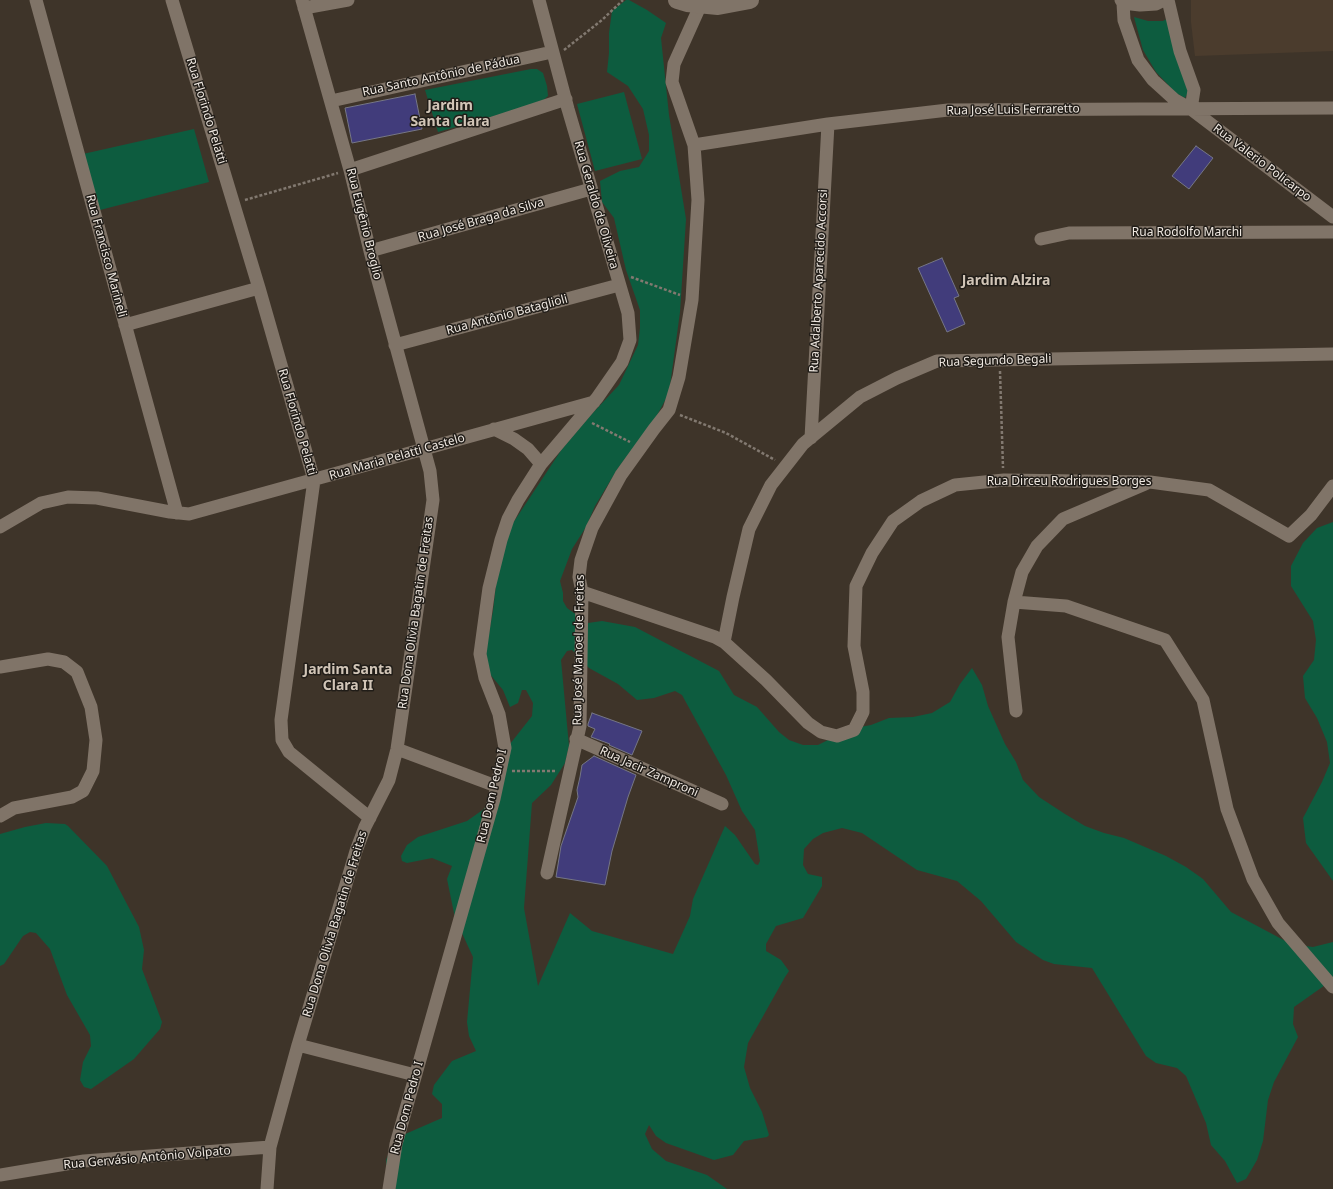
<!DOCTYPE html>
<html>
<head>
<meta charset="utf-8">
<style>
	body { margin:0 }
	canvas { display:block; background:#3e3429 }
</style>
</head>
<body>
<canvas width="1333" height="1189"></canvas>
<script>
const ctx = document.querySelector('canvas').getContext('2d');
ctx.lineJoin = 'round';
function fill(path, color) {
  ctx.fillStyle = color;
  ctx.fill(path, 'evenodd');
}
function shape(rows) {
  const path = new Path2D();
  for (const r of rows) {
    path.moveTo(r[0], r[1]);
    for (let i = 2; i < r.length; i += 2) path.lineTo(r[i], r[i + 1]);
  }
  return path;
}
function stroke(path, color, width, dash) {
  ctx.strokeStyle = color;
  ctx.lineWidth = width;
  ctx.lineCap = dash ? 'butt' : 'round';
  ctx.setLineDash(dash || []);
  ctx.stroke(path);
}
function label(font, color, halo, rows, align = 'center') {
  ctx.font = font + ' "Noto Sans",sans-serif';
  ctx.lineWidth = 3;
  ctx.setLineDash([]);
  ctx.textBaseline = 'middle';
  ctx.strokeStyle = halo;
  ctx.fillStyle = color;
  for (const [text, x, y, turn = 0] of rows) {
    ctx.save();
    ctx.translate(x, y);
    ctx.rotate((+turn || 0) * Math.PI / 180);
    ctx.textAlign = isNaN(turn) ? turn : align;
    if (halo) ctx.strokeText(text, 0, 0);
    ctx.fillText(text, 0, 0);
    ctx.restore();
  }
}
const built = shape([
	[1191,0,1333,0,1333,51,1195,56,1191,22]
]);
const green = shape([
	[626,0,629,0,647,10,666,23,661,38,669,115,686,219,680,312,669,393,655,419,618,468,595,506,586,527,572,549,560,581,563,593,563,601,567,608,588,623,602,621,635,627,719,671,734,695,757,707,779,732,789,740,803,745,818,745,850,729,871,725,889,718,913,717,932,713,950,702,960,684,972,668,982,685,988,706,1005,744,1016,762,1023,780,1039,797,1065,814,1085,826,1104,833,1124,838,1166,856,1186,867,1203,879,1231,912,1291,944,1313,947,1333,942,1333,983,1328,983,1294,1007,1293,1024,1298,1037,1274,1082,1268,1100,1263,1141,1257,1160,1246,1179,1237,1183,1225,1161,1211,1145,1206,1123,1186,1076,1177,1068,1156,1063,1146,1056,1092,968,1054,964,1043,960,1016,942,981,901,957,881,917,870,862,833,842,828,823,833,813,839,804,849,803,865,808,874,822,877,822,886,803,918,776,926,766,944,766,951,781,960,789,971,785,977,748,1043,744,1067,750,1088,762,1112,769,1135,767,1137,744,1141,733,1155,714,1160,666,1143,656,1136,649,1125,645,1134,652,1149,666,1161,707,1175,727,1189,388,1189,386,1160,393,1144,403,1135,442,1118,442,1104,432,1094,434,1085,452,1061,476,1051,469,1036,467,1022,473,957,455,918,447,879,452,866,432,858,407,863,402,861,401,856,407,845,418,837,467,821,484,809,498,785,510,744,532,716,533,703,526,690,522,690,518,703,510,707,503,690,489,673,485,655,493,611,497,576,504,545,513,523,562,449,591,415,619,385,638,345,640,328,640,310,626,270,614,218,602,202,600,181,620,171,639,167,649,151,649,135,643,109,628,86,607,72,609,53,609,33,612,11],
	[572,650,589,668,618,684,637,700,654,698,675,691,682,695,726,775,742,811,755,830,760,861,758,865,755,864,735,835,725,826,693,899,690,916,673,954,592,931,570,913,538,986,524,908,532,803,551,785,565,763,569,746,561,660,567,651],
	[1134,17,1148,21,1163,21,1170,17,1190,89,1185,98,1176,93,1156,72,1143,50],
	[531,69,537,69,543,73,547,86,548,96,540,103,438,132,425,90],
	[624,92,642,159,595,171,577,104],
	[194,129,209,182,100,210,83,154],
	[1333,522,1333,881,1306,843,1303,818,1322,782,1330,763,1327,742,1317,718,1305,698,1303,676,1314,660,1316,640,1313,621,1291,586,1291,566,1303,543,1317,528],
	[46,823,65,824,68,826,107,866,139,927,144,950,142,969,162,1022,160,1029,134,1059,91,1089,84,1087,80,1080,83,1062,91,1046,90,1035,67,995,50,949,36,933,30,932,23,936,4,964,0,966,0,834,25,827]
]);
const building = shape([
	[415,94,422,129,352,143,345,108,415,94],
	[1196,146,1213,158,1189,189,1172,176,1196,146],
	[942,258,959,296,954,298,965,324,947,332,918,268,942,258],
	[592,713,642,731,632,755,609,745,610,744,591,737,595,729,588,726,588,724,592,713],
	[594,756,636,775,628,797,612,851,605,885,556,877,561,846,578,797,577,790,580,777,582,765,594,756]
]);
const path = shape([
	[564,50,602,20,623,0],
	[245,200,338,173],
	[631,277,680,295],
	[1000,371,1003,468],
	[680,415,726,433,775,460],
	[592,423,630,442],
	[512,771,557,771]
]);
const street = shape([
	[36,0,177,513],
	[172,0,259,288,314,480,281,720,282,740,289,752,370,818],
	[1121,0,1123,3,1124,20,1138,60,1153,80,1175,100,1191,109,1333,217],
	[1168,0,1180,51,1194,90,1191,109],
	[1123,3,1140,5,1156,4,1164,0],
	[304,8,348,0],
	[331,101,552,52],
	[694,145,828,124,948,110,1333,108],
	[350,170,566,99],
	[1041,239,1069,233,1333,232],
	[370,251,591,189],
	[125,325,259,288],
	[395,345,619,285],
	[494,429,514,439,528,449,541,464],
	[811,438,828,124],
	[0,527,41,503,68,497,97,498,170,512,189,514,594,402],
	[582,592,715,637,724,642,766,680,808,723,821,732,837,736,854,730,863,712,863,692,854,646,856,586,872,553,893,521,921,501,955,485,1004,480,1150,482,1209,490,1289,536,1311,515,1333,486],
	[1014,602,1066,606,1165,640,1203,700,1227,809,1253,879,1278,923,1333,987],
	[724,642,733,597,749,529,771,485,803,444,860,397,897,378,937,361,1333,354],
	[0,667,48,659,64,662,77,672,91,707,96,740,93,771,83,791,72,797,14,808,0,816],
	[1016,711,1008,637,1014,602,1022,572,1037,546,1063,519,1145,484],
	[576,739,722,804],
	[397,749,496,786],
	[547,873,580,726,582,592,579,577,581,560,592,528,621,475,654,429,669,410,679,377,692,300,698,200,694,145,672,82,674,64,701,4],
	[298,1045,415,1075],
	[0,1175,84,1161,270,1147],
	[267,1189,270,1147,298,1045,356,851,365,827,389,780,397,749,433,500,430,471,370,251,350,170,302,0],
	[389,1189,396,1144,494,799,505,748,499,714,485,678,480,654,489,588,501,540,508,519,518,500,541,464,597,398,622,362,630,340,628,313,568,109,539,0]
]);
const secondary = shape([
	[677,0,687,3,718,6,750,0]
]);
const streetNames = [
	["Rua Santo Antônio de Pádua",441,76,-12],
	["Rua José Luis Ferraretto",1013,110,-1],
	["Rua Florindo Pelatti",206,111,73],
	["Rua Valerio Policarpo",1262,163,37],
	["Rua Geraldo de Oliveira",596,205,74],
	["Rua José Braga da Silva",481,220,-16],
	["Rua Eugênio Broglio",364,224,76],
	["Rua Rodolfo Marchi",1187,233],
	["Rua Francisco Marineli",106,256,75],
	["Rua Adalberto Aparecido Accorsi",819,281,-87],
	["Rua Antônio Bataglioli",507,315,-15],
	["Rua Segundo Begali",995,361,-2],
	["Rua Florindo Pelatti",297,422,74],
	["Rua Maria Pelatti Castelo",397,457,-16],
	["Rua Dirceu Rodrigues Borges",1069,482],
	["Rua Dona Olivia Bagatin de Freitas",416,613,-82],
	["Rua José Manoel de Freitas",579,650,-89],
	["Rua Jacir Zamproni",649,772,24],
	["Rua Dom Pedro I",492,796,-77],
	["Rua Dona Olivia Bagatin de Freitas",335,924,-73],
	["Rua Dom Pedro I",407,1108,-75],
	["Rua Gervásio Antônio Volpato",147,1158,-5]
];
const quarterNames = [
	["Jardim",450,106],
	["Santa Clara",450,122],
	["Jardim Alzira",1006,281],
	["Jardim Santa",348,670],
	["Clara II",348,686]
];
fill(built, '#4b3c2d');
fill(green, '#0d5c3f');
fill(building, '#413c7b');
stroke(building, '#757685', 1);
stroke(path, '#827970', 2.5, [3, 2]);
stroke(street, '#807468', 13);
stroke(secondary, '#807468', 18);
label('12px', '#efe8e1', '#211d18', streetNames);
label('bold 14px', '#d1c5b7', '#211d18', quarterNames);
</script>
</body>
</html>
